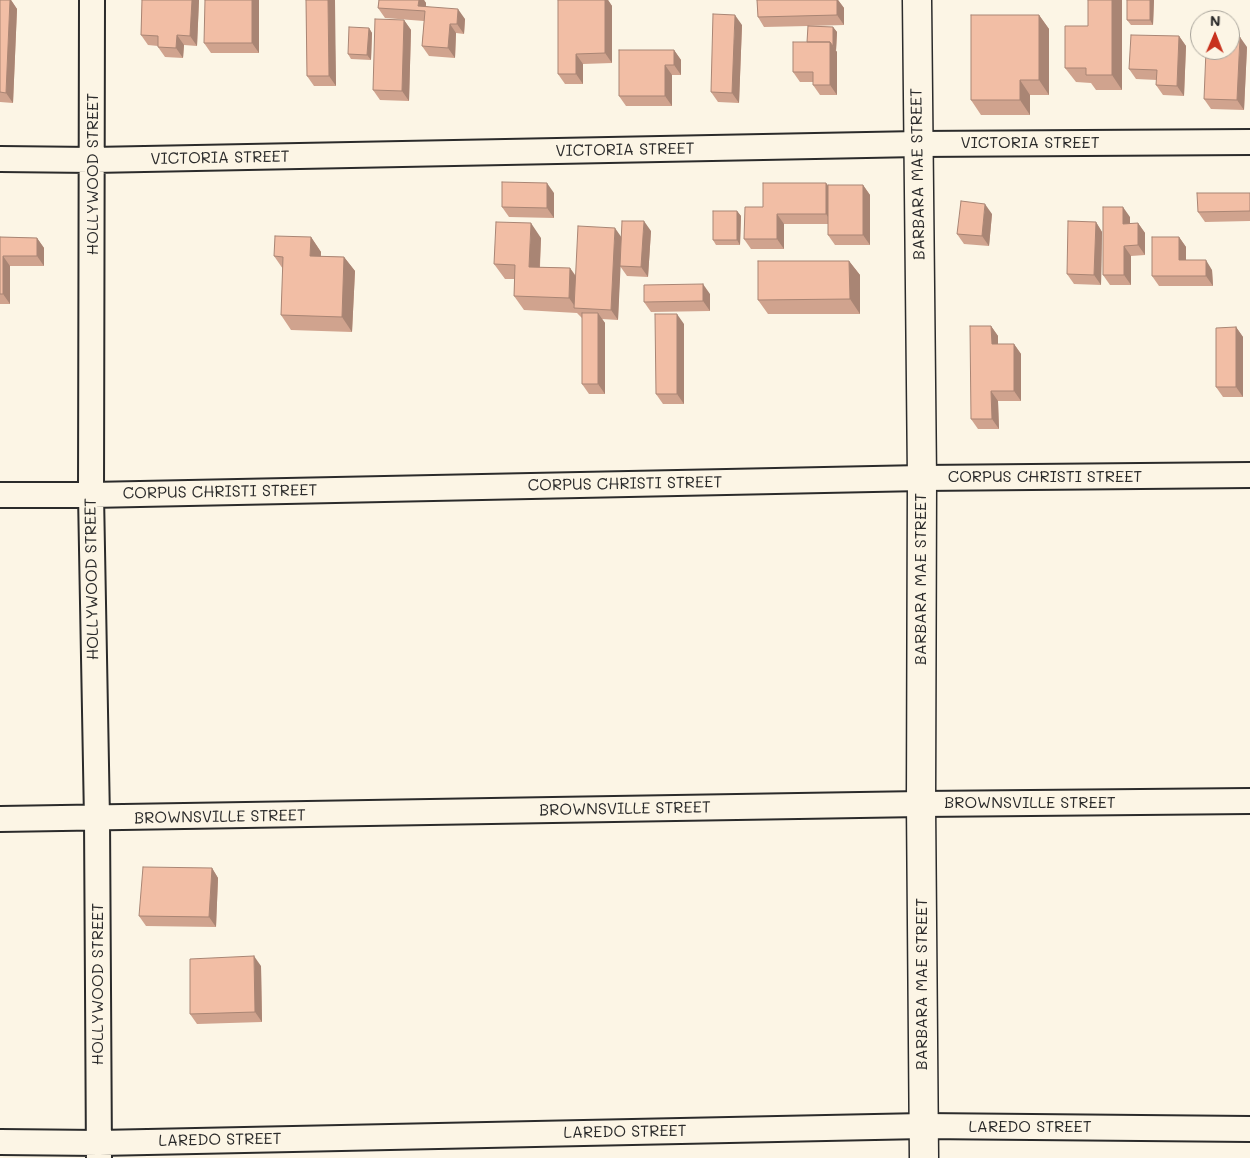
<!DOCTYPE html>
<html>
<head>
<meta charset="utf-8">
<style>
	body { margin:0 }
	#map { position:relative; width:1250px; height:1158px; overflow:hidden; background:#fcf5e5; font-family:Mali,sans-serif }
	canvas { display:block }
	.north { position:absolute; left:1190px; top:10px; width:50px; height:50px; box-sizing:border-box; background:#fcf5e5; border:1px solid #a8a49b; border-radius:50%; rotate:1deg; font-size:14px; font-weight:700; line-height:20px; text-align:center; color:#2b2b2b }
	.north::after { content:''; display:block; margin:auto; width:18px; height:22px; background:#c8321e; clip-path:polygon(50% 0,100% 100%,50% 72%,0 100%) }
</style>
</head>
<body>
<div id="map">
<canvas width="1250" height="1158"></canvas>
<div class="north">N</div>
</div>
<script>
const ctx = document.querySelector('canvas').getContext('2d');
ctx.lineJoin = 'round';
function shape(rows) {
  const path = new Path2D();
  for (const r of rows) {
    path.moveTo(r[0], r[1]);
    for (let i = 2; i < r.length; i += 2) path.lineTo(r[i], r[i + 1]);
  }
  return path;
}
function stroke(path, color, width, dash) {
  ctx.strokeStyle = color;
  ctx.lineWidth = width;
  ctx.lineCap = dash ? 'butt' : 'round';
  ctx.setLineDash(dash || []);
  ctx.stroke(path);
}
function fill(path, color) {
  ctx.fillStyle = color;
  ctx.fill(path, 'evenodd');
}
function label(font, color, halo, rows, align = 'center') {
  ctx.font = font + ' Mali,sans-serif';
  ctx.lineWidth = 4;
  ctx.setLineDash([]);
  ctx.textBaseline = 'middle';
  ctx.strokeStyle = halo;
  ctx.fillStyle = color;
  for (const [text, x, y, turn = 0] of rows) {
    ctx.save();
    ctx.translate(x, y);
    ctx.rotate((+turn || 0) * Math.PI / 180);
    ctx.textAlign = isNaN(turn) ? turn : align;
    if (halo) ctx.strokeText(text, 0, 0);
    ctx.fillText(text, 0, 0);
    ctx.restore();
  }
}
const street = shape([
	[92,0,91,495,97,819,99,1158],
	[0,159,93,160,918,144,1250,142],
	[0,495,91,495,922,478,1250,475],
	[0,819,921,804,1250,801],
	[0,1142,99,1143,923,1126,1250,1129]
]);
const secondary = shape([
	[917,0,922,478,921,804,924,1158]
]);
const wall = shape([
	[0,0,11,0,17,9,13,103,0,102],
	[142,0,199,0,197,46,184,45,183,58,165,57,158,47,158,46,148,45,141,35],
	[259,0,259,53,211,53,204,43],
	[306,0,334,0,336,86,314,86,307,76],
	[379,0,424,0,426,3,426,6,465,19,464,34,456,33,455,58,429,56,422,46,424,21,385,18,378,8],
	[558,0,608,0,612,6,612,63,583,64,583,84,565,84,558,74],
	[757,0,838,0,844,8,844,25,808,26,833,27,837,32,836,51,837,52,837,95,820,95,813,85,813,82,800,82,793,72,807,42,808,26,764,27,758,17],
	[1088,0,1122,0,1122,90,1096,90,1091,83,1076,82,1065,68,1088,26],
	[1127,0,1154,0,1153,25,1131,25,1127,20],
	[1039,15,1049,29,1049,95,1030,95,1030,115,981,115,971,100],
	[404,20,411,30,409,101,380,100,373,90],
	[742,25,739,103,718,102,711,92],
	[369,28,372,33,371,60,351,59,348,54],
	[1179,36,1186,46,1184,96,1163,95,1156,85,1157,80,1136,79,1129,69],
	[1247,47,1244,110,1211,109,1204,99],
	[674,50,681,60,681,75,672,75,672,106,626,106,619,96],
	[826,183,828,186,863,185,870,195,870,245,835,245,828,235,828,224,784,224,784,249,751,249,744,239,763,207],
	[554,193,554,218,509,217,502,207],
	[1250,193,1250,221,1205,222,1198,212],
	[737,211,741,216,740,245,716,245,713,240],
	[992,214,989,246,964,244,957,234],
	[1130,217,1130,224,1138,223,1145,233,1145,255,1131,256,1131,285,1110,285,1103,275],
	[1096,222,1102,232,1101,285,1074,284,1067,274],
	[651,231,648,277,627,276,620,266,618,320,602,319,605,323,605,394,589,394,582,384,582,318,577,313,524,310,514,296,514,279,505,279,494,264,541,238,540,267,570,268,576,276,621,238],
	[0,237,37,238,44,248,44,266,10,266,10,304,0,304],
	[311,237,321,252,321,256,344,257,355,271,352,332,291,330,281,315,283,269,274,256],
	[1179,237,1186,247,1186,260,1212,270,1213,286,1159,286,1152,276],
	[849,261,860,275,860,314,768,314,758,300],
	[710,294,710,311,651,312,644,302],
	[684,324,684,404,663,404,656,394],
	[991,326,998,336,998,344,1014,344,1021,354,1021,401,998,401,999,429,978,429,971,419],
	[1236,327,1243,337,1243,397,1223,397,1216,387],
	[212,868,218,878,216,927,146,926,139,916],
	[261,966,262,1022,197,1024,190,1014]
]);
const shadedWall = shape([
	[10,0,11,0,17,9,13,103,6,93],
	[192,0,199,0,197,46,190,36],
	[252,0,259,0,259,53,252,43],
	[328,0,335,0,336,86,329,76],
	[419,0,424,0,426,3,426,12,418,6],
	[605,0,608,0,612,6,612,63,605,53],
	[837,0,838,0,844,8,844,25,837,15],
	[1112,0,1122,0,1122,90,1112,75],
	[1150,0,1154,0,1153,25,1150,20],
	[458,9,465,19,464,34,457,24],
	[735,15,742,25,739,103,732,93],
	[1039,15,1049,29,1049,95,1039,80],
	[404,20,411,30,409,101,402,91],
	[450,24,456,33,455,58,448,48],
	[833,27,837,32,836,51,833,46],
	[369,28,372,33,371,60,367,55],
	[177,35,184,45,183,58,176,48],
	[1179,36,1186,46,1184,96,1177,86],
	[1240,37,1247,47,1244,110,1237,100],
	[830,42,837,52,837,95,830,85],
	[674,50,681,60,681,75,674,65],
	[576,54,583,64,583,84,576,74],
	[665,65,672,75,672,106,665,96],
	[1020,80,1030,95,1030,115,1020,100],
	[547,183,554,193,554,218,547,208],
	[826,183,833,193,833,224,826,214],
	[863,185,870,195,870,245,863,235],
	[985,204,992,214,989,246,982,236],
	[1123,207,1130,217,1130,234,1123,224],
	[737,211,741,216,740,245,737,240],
	[777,214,784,224,784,249,777,239],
	[644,221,651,231,648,277,641,267],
	[1096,222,1102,232,1101,285,1094,275],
	[531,223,541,238,539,281,529,267],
	[1138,223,1145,233,1145,255,1138,245],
	[615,228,622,238,618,320,611,310],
	[311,237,321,252,320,270,310,256],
	[1179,237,1186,247,1186,270,1179,260],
	[37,238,44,248,44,266,37,256],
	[1124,246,1131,256,1131,285,1124,275],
	[3,256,10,266,10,304,3,294],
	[344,257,355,271,352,332,342,317],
	[1206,260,1212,270,1213,286,1206,276],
	[849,261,860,275,860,314,850,299],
	[570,268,580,283,576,308,569,298],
	[703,284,710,294,710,311,703,301],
	[598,313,605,323,605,394,598,384],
	[677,314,684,324,684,404,677,394],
	[991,326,998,336,998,354,992,344],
	[1236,327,1243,337,1243,397,1236,387],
	[1014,344,1021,354,1021,401,1014,391],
	[991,391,998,401,999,429,992,419],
	[212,868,218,878,216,927,209,917],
	[254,956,261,966,262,1022,255,1012]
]);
const building = shape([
	[0,0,10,0,6,93,0,92,0,0],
	[142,0,192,0,190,36,177,35,176,48,158,47,158,36,141,35,142,0],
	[205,0,252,0,252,43,204,43,205,0],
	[306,0,328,0,329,76,307,76,306,0],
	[379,0,419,0,418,6,458,9,457,24,450,24,448,48,422,46,425,11,378,8,379,0],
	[558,0,605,0,605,53,576,54,576,74,558,74,558,0],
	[757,0,837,0,837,15,758,17,757,0],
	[1088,0,1112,0,1112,75,1086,75,1086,68,1065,68,1065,26,1088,26,1088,0],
	[1127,0,1150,0,1150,20,1127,20,1127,0],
	[713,14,735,15,732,93,711,92,713,14],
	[971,15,1039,15,1039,80,1020,80,1020,100,971,100,971,15],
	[375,19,404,20,402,91,373,90,375,19],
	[808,26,833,27,833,46,830,42,807,42,808,26],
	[349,27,369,28,367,55,348,54,349,27],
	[1131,35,1179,36,1177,86,1156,85,1157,70,1129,69,1131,35],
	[1230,37,1240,37,1237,100,1204,99,1206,50,1230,50,1230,37],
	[793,42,830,42,830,85,813,85,813,72,793,72,793,42],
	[619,50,674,50,674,65,665,65,665,96,619,96,619,50],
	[502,182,547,183,547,208,502,207,502,182],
	[763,183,826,183,826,214,777,214,777,239,744,239,745,207,763,207,763,183],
	[828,185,863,185,863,235,828,235,828,185],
	[1197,193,1250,193,1250,211,1198,212,1197,193],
	[961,201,985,204,982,236,957,234,961,201],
	[1103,207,1123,207,1123,224,1138,223,1138,245,1124,246,1124,275,1103,275,1103,207],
	[713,211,737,211,737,240,713,240,713,211],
	[622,221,644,221,641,267,620,266,622,221],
	[1068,221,1096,222,1094,275,1067,274,1068,221],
	[496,222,531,223,529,267,570,268,569,298,514,296,515,265,494,264,496,222],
	[578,226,615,228,611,310,574,308,578,226],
	[275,236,311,237,310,256,344,257,342,317,281,315,283,257,274,256,275,236],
	[0,237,37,238,37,256,3,256,3,294,0,294,0,237],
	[1152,237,1179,237,1179,260,1206,260,1206,276,1152,276,1152,237],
	[758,261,849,261,850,299,758,300,758,261],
	[703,284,703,301,644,302,644,285,703,284],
	[582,313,598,313,598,384,582,384,582,313],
	[655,314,677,314,677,394,656,394,655,314],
	[970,326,991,326,992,344,1014,344,1014,391,991,391,992,419,971,419,970,326],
	[1236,327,1236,387,1216,387,1216,328,1236,327],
	[143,867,212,868,209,917,139,916,143,867],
	[254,956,255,1012,190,1014,190,959,254,956]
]);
const streetNames = [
	["VICTORIA STREET",1030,143],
	["VICTORIA STREET",625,150,-1],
	["VICTORIA STREET",220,158,-1],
	["HOLLYWOOD STREET",93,174,-90],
	["BARBARA MAE STREET",918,174,-91],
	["CORPUS CHRISTI STREET",1045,477],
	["CORPUS CHRISTI STREET",625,484,-1],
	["CORPUS CHRISTI STREET",220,492,-1],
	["HOLLYWOOD STREET",92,579,-91],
	["BARBARA MAE STREET",921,579,-90],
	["BROWNSVILLE STREET",1030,803],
	["BROWNSVILLE STREET",625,809,-1],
	["BROWNSVILLE STREET",220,817,-1],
	["HOLLYWOOD STREET",98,984,-90],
	["BARBARA MAE STREET",922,984,-90],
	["LAREDO STREET",1030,1127],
	["LAREDO STREET",625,1132,-1],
	["LAREDO STREET",220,1140,-1]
];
stroke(street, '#2b2b2b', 28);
stroke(secondary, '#2b2b2b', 31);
stroke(street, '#fcf5e5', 24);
stroke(secondary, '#fcf5e5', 28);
fill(wall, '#d0a38e');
fill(shadedWall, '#a98574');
fill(building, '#f2bea5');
stroke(building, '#a98574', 1);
label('16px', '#2b2b2b', '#fcf5e5', streetNames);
</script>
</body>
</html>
